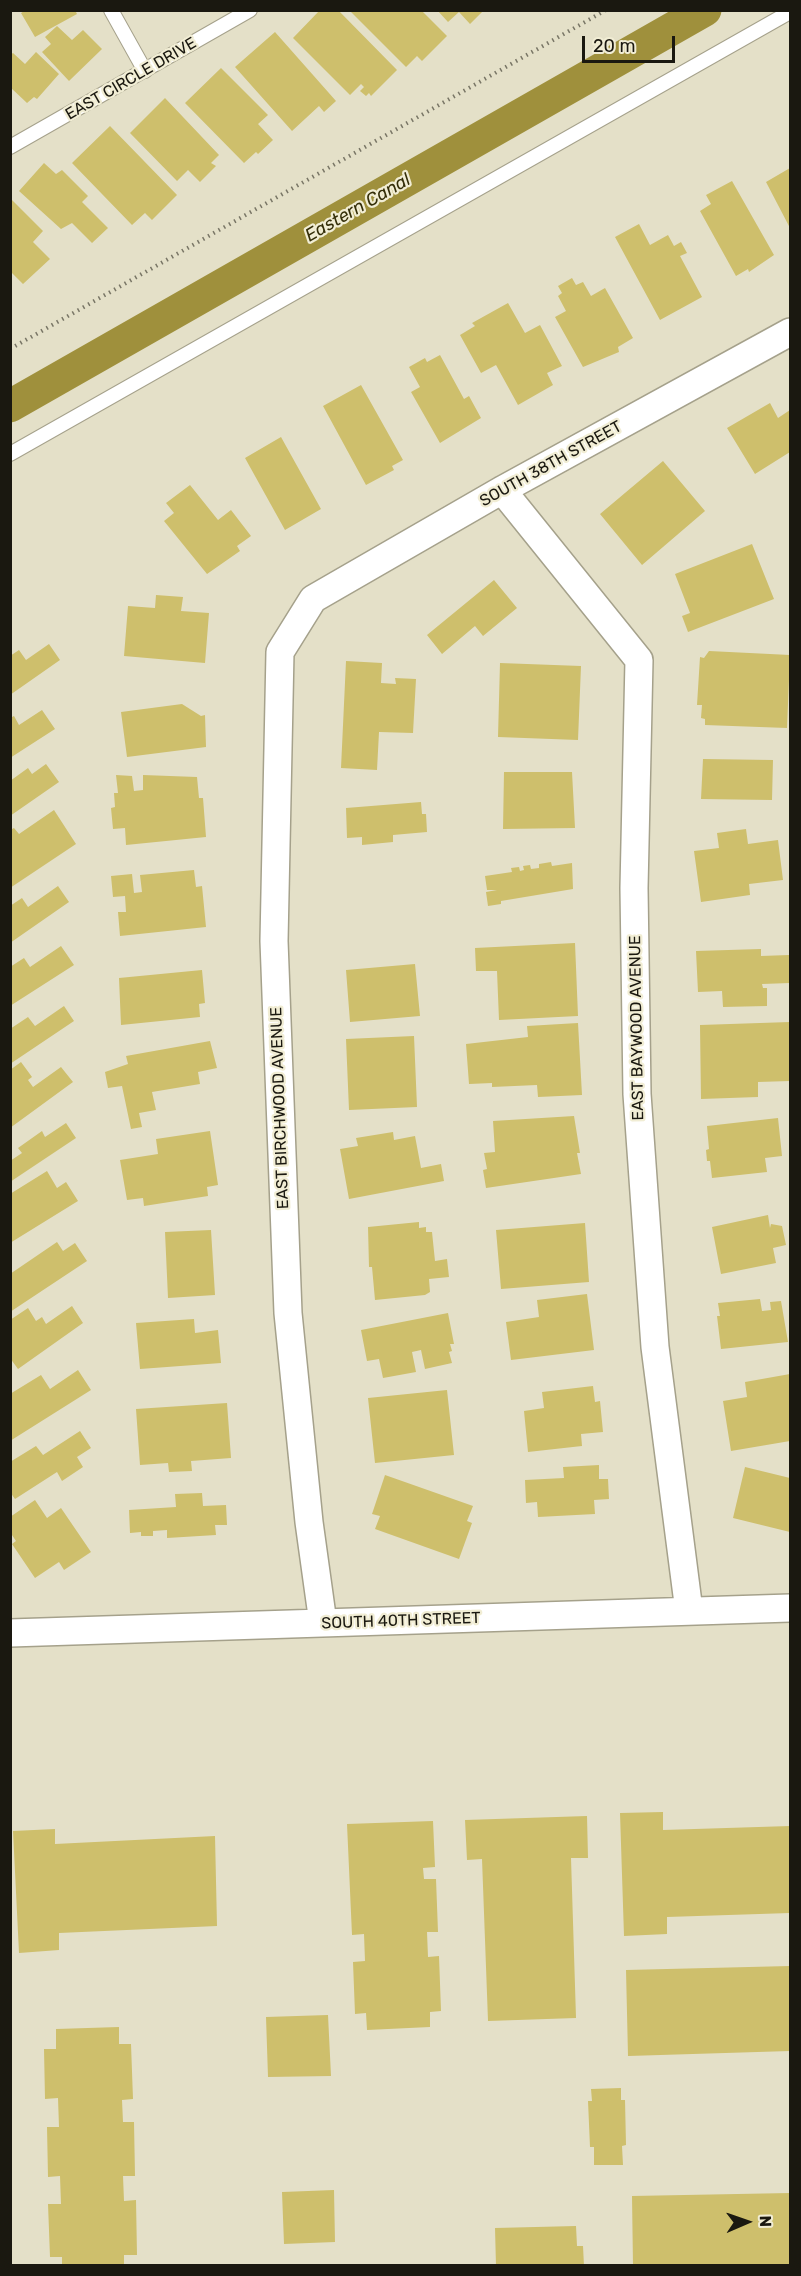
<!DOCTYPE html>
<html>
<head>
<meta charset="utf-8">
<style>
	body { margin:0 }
	#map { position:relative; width:801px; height:2276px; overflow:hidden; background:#e4e0c8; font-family:Rubik,sans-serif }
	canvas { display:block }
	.frame { position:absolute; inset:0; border:12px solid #1a1810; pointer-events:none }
	.north { position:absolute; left:717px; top:2192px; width:60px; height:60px; -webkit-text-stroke:4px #f1edd4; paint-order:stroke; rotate:88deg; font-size:16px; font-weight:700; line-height:24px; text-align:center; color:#1a1810 }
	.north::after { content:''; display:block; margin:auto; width:21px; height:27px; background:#1a1810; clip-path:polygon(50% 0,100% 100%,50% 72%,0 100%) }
	.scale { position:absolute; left:582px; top:36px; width:93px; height:27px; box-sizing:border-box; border:3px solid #1a1810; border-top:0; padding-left:8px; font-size:18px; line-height:21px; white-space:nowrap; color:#1a1810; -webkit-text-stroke:4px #f1edd4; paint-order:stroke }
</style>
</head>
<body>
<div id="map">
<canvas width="801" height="2276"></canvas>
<div class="frame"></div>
<div class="north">N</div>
<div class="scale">20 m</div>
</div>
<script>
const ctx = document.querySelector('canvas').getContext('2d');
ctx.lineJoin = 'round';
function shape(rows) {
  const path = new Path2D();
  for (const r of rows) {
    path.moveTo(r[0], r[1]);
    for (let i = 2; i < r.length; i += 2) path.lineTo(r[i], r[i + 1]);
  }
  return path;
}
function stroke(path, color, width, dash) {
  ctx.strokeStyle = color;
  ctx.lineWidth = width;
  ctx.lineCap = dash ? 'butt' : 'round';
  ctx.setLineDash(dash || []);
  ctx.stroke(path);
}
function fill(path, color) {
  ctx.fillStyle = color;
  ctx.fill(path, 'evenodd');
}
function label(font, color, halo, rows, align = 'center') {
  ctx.font = font + ' Rubik,sans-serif';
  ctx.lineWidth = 4.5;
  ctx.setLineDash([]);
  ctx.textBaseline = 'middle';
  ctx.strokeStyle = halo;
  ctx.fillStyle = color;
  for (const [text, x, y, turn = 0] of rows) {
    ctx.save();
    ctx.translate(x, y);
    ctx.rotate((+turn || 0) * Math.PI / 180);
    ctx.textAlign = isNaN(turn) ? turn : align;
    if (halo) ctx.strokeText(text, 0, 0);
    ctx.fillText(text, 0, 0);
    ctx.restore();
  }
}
const canal = shape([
	[10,406,705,10]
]);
const building = shape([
	[26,10,75,10,77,14,35,37,21,13],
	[320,10,338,10,397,70,371,96,369,93,366,96,360,91,364,87,361,84,350,95,293,38],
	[349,10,421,10,447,36,422,61,417,56,406,67],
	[437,10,484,10,470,24,459,12,448,22],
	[57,26,72,40,83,30,102,49,69,81,42,52,51,44,45,37],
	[275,32,336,101,324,112,319,106,292,131,235,67],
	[36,52,59,74,37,99,34,97,27,103,10,87,10,55,13,53,25,64],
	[221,68,268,115,258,124,273,140,258,154,256,152,244,163,185,103],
	[165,98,219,155,211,163,216,166,200,182,188,170,177,181,130,133],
	[110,126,177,195,152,220,145,213,132,225,72,163],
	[44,163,56,174,62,170,88,196,82,202,108,228,92,243,72,223,61,229,19,191],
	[790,168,790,228,766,182],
	[732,181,774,255,749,272,748,269,736,276,700,211,711,204,706,195],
	[10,198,43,231,33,242,50,259,23,284,10,271],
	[639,224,650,245,668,235,674,246,681,242,687,253,680,256,702,297,660,320,615,237],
	[572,278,576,285,583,282,591,296,605,288,633,338,618,347,619,352,583,367,555,317,566,311,558,296,562,293,558,286],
	[508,303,525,333,540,325,562,366,547,373,553,385,518,405,496,365,481,373,460,335,475,326,472,323],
	[440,355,464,399,469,396,481,418,440,443,411,392,420,387,409,367,425,358,427,362],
	[361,385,403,460,392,466,394,470,366,485,323,406],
	[770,403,778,418,790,410,790,452,755,474,727,428],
	[281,437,321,509,285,530,245,458],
	[663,461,705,511,642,565,600,514],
	[190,485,218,520,231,510,251,536,237,546,240,551,207,574,164,521,174,513,166,503],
	[752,544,774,599,688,632,682,616,690,613,675,574],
	[494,580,517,608,483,636,475,626,442,654,427,635],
	[156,595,183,597,181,611,209,613,205,663,124,656,128,606,155,608],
	[49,644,60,660,10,695,10,656,19,650,26,660],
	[709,651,790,655,787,728,705,725,705,719,701,718,702,705,697,705,700,657,704,658],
	[346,661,382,663,381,683,396,684,395,678,416,679,413,733,379,732,377,770,341,768],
	[500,663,581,666,578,740,498,737],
	[182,704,201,716,205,715,206,747,127,757,121,712],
	[42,710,55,729,10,758,10,718,14,716,19,725],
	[703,759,773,760,772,800,701,799],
	[46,764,59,782,10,816,10,781,28,768,32,774],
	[504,772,572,772,575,828,503,829],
	[116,775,132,776,134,791,143,790,143,775,197,777,199,798,203,798,206,837,126,845,125,828,113,829,111,808,115,807,114,793,118,793],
	[421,802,422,814,426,814,427,832,393,835,393,842,362,845,362,837,347,838,346,808],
	[54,810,76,844,10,888,10,830,14,828,19,834],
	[746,829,748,844,778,840,783,880,749,884,750,895,701,902,694,851,719,848,717,833],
	[551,862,552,866,572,863,573,889,501,901,501,904,488,906,486,892,497,890,487,890,485,876,512,872,511,868,519,867,520,871,524,870,523,866,530,865,531,869,539,868,539,864],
	[194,870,196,887,202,886,206,927,120,936,118,912,126,912,125,896,113,897,111,876,132,874,134,893,142,892,140,875],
	[58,886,69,902,10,943,10,906,22,898,28,907],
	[575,943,578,1016,499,1020,497,971,476,971,475,948],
	[61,946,74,965,10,1006,10,967,24,958,30,967],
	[761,949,761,956,789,955,790,983,762,984,763,988,767,988,767,1006,723,1007,722,991,698,992,696,951],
	[415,964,420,1016,350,1022,346,970],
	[202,970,205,1003,199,1004,200,1017,121,1025,119,978],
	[64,1006,74,1021,10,1064,10,1029,28,1017,35,1026],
	[790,1022,790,1081,758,1082,758,1097,701,1099,700,1025],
	[578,1023,582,1095,538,1097,537,1085,492,1087,492,1083,469,1084,466,1044,528,1037,527,1026],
	[414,1036,417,1107,349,1110,346,1039],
	[210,1041,217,1068,198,1072,200,1084,152,1092,156,1110,139,1113,142,1127,131,1129,122,1086,108,1088,105,1072,128,1064,126,1056],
	[21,1062,32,1077,28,1080,33,1087,61,1067,73,1082,10,1128,10,1070],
	[574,1116,580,1153,577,1153,581,1174,486,1188,483,1170,487,1169,484,1153,495,1152,493,1121],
	[778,1118,782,1156,765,1158,767,1172,712,1178,710,1161,707,1161,706,1150,709,1149,707,1126],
	[66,1123,76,1138,10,1182,10,1161,22,1153,18,1148,42,1131,45,1137],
	[210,1131,218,1185,207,1187,208,1196,144,1206,143,1198,127,1200,120,1160,158,1154,156,1139],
	[393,1132,394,1140,415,1136,421,1168,441,1164,444,1181,349,1199,340,1149,358,1146,356,1138],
	[47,1171,57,1188,66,1182,78,1201,10,1243,10,1194],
	[768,1215,770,1228,771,1224,782,1226,786,1245,773,1248,776,1263,721,1274,712,1227],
	[419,1222,419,1228,426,1227,426,1232,432,1232,435,1261,447,1259,449,1277,429,1279,430,1292,425,1295,375,1300,372,1267,369,1267,368,1227],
	[585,1223,589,1282,501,1289,496,1230],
	[211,1230,215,1295,168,1298,165,1232],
	[57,1242,63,1251,75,1243,87,1261,10,1312,10,1274],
	[587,1294,594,1350,511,1360,506,1322,539,1317,537,1300],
	[760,1299,762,1311,771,1310,770,1302,781,1301,788,1342,721,1349,717,1316,720,1316,718,1303],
	[72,1306,83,1323,18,1369,10,1358,10,1320,28,1308,36,1321,42,1317,46,1324],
	[448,1313,454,1344,450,1344,452,1351,449,1352,452,1363,425,1369,421,1350,412,1352,416,1372,383,1378,379,1359,367,1361,361,1330],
	[194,1319,195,1333,218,1330,221,1363,140,1369,136,1323],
	[78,1370,91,1390,10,1441,10,1394,41,1375,50,1389],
	[790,1374,790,1441,731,1451,723,1401,747,1397,745,1382],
	[593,1386,595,1402,600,1401,603,1432,581,1434,582,1446,528,1452,524,1411,544,1408,542,1392],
	[447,1390,454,1455,375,1463,368,1398],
	[227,1403,231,1458,191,1461,192,1471,169,1472,168,1463,140,1465,136,1409],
	[80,1431,91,1448,77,1457,83,1467,62,1481,57,1472,15,1499,10,1492,10,1462,36,1446,43,1455],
	[599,1465,599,1479,608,1479,609,1499,594,1500,595,1514,538,1517,537,1502,526,1503,525,1480,564,1478,563,1467],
	[745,1467,790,1478,790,1532,733,1518],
	[385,1475,473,1506,467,1521,472,1523,459,1559,375,1529,380,1516,372,1514],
	[202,1493,203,1506,226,1505,227,1525,215,1525,216,1535,167,1538,167,1530,153,1531,153,1536,141,1536,141,1532,130,1533,129,1510,176,1507,175,1494],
	[35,1500,47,1518,61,1508,91,1552,64,1570,59,1562,35,1578,12,1544,16,1541,10,1532,10,1517],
	[663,1812,663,1830,790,1826,790,1913,667,1917,667,1934,624,1936,620,1813],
	[587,1816,588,1858,571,1858,576,2018,488,2021,482,1859,467,1860,465,1820],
	[433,1821,435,1867,423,1868,424,1879,436,1879,438,1932,427,1932,428,1957,439,1956,441,2011,430,2012,430,2027,367,2030,366,2013,355,2014,353,1962,365,1961,364,1934,352,1935,347,1824],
	[55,1829,55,1844,215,1836,217,1926,59,1933,59,1950,19,1953,13,1831],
	[790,1966,790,2051,628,2056,626,1970],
	[328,2015,331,2076,268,2077,266,2017],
	[119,2027,119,2044,131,2044,133,2099,122,2100,123,2122,134,2122,135,2176,123,2176,124,2201,136,2200,137,2255,124,2255,124,2266,62,2266,62,2257,50,2257,48,2204,61,2204,60,2176,48,2177,47,2127,59,2127,58,2098,45,2099,44,2049,56,2049,56,2029],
	[621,2088,621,2100,625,2100,626,2145,622,2146,623,2165,594,2165,594,2147,590,2147,588,2101,592,2101,591,2089],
	[334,2190,335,2242,284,2244,282,2192],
	[790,2193,790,2266,633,2266,632,2196],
	[576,2226,577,2246,583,2246,584,2266,496,2266,495,2228]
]);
const path = shape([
	[10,349,606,10]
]);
const service = shape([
	[111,10,145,71],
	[10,147,250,10],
	[10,454,790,12]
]);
const minor = shape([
	[502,490,639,660,634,888,637,1094,655,1347,689,1611],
	[323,1623,309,1522,288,1313,274,941,280,652,313,599,502,490,790,332],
	[10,1633,790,1608]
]);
const streetNames = [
	["EAST CIRCLE DRIVE",131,79,-30],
	["SOUTH 38TH STREET",551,464,-29],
	["EAST BAYWOOD AVENUE",637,1028,-91],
	["EAST BIRCHWOOD AVENUE",280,1108,-92],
	["SOUTH 40TH STREET",401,1621,-2]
];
const waterNames = [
	["Eastern Canal",358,208,-30]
];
stroke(canal, '#9f903c', 33);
fill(building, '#cebf6c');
stroke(service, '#a5a18b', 16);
stroke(minor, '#a5a18b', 30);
stroke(path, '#797666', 4, [1.5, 4.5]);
stroke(service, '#fff', 14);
stroke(minor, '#fff', 27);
label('16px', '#1a1810', '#f1edd4', streetNames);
label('italic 18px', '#342e08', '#f1edd4', waterNames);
</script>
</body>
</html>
